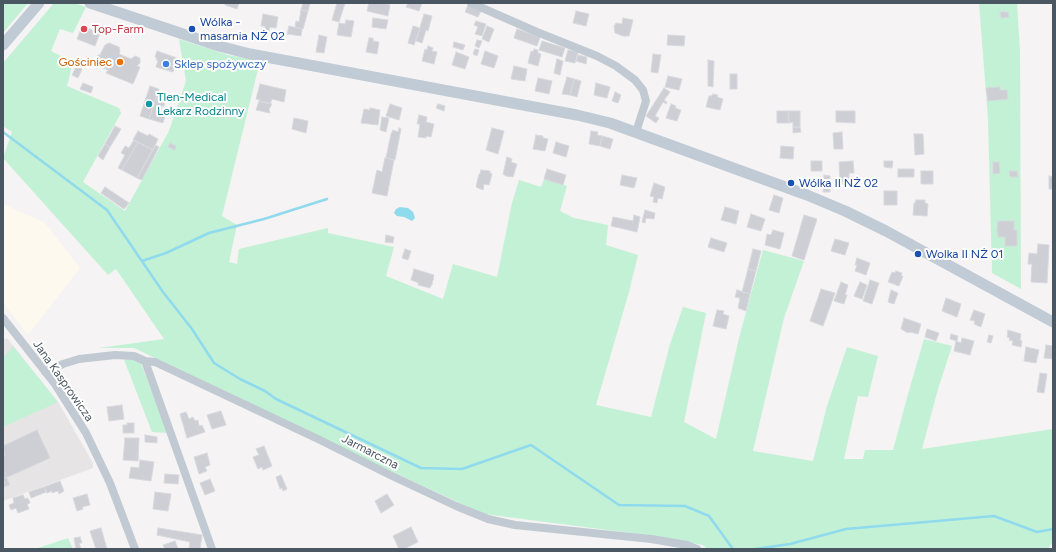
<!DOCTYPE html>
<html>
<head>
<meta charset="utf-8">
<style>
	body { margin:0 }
	#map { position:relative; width:1056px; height:552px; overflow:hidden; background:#f5f3f3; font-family:Figtree,sans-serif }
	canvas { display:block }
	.frame { position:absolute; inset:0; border:4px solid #4a5661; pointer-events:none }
</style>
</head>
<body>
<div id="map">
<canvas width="1056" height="552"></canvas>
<div class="frame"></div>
</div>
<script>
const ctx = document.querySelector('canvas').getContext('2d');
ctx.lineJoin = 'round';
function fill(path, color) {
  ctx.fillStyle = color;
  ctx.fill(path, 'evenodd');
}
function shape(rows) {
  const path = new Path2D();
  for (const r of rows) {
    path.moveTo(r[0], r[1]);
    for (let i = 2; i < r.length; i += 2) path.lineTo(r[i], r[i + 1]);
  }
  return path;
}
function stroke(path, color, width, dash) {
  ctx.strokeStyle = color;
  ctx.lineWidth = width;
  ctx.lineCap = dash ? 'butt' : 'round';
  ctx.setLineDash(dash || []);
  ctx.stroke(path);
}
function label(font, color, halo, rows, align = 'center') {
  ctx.font = font + ' Figtree,sans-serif';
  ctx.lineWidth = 4;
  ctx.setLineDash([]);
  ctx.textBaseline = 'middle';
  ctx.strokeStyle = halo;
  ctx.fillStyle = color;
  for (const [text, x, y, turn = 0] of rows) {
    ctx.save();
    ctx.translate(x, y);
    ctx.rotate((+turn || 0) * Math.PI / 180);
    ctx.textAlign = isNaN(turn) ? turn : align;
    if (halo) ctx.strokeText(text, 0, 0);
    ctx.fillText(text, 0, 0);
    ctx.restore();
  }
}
const commercial = shape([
	[3,204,45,223,80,268,28,335,3,303]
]);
const education = shape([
	[7,338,58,402,93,463,93,468,3,501,3,340]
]);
const green = shape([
	[3,3,28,3,3,33],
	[54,3,74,3,86,7,73,33,60,29,51,51,73,62,67,86,119,108,121,113,83,182,125,211,169,131,186,81,179,39,228,55,260,61,222,216,237,225,229,262,237,264,239,249,328,228,328,233,394,247,386,276,443,299,453,264,497,277,512,203,519,180,541,187,544,179,567,186,560,211,574,218,608,225,606,245,638,255,629,292,596,405,651,417,670,344,683,307,706,313,684,422,716,439,739,338,763,250,804,261,784,318,753,451,813,461,827,406,847,347,878,356,868,397,858,396,844,459,863,459,865,450,893,450,908,394,924,339,952,346,938,389,922,449,1053,429,1053,541,1048,549,707,549,703,545,654,536,484,514,386,469,134,348,99,348,164,339,116,269,108,275,3,158,12,132,3,126,3,63],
	[979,3,1017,3,1020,52,1021,289,992,273,988,119],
	[13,346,58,402,3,427,3,358],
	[123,357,140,361,168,433,152,432],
	[68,538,73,549,35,549]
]);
const water = shape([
	[400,207,408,208,413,212,415,218,412,221,404,217,397,216,394,213,396,209]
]);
const stream = shape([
	[3,132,107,210,163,292,192,329,214,363,240,379,265,391,276,399,421,468,462,469,531,445,619,505,685,506,709,516,733,549],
	[142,261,166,253,209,233,264,219,327,199],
	[755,549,790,544,846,529,994,516,1037,532,1053,529]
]);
const building = shape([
	[225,3,239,3,237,9,225,5,225,3],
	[303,3,310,3,308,11,301,10,303,3],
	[337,3,345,3,339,22,332,20,337,3],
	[369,3,383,3,390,5,388,16,367,11,369,3],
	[408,3,422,3,419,11,406,7,408,3],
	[468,5,481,11,478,17,465,12,468,5],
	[301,10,308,11,303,29,295,27,296,21,299,22,301,10],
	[576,11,589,14,586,26,573,23,576,11],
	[1000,12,1008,12,1009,17,1001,18,1000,12],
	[263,14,278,17,276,28,270,27,269,31,265,30,265,26,261,26,263,14],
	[424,14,432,16,428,31,426,30,422,43,416,41,424,14],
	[373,18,388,20,386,29,372,27,373,18],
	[623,18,633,20,629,36,623,36,615,33,614,26,616,23,622,24,623,18],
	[346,20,354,21,351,37,337,35,339,23,345,24,346,20],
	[476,21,486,24,482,36,475,34,478,27,474,25,476,21],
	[82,26,100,33,95,46,77,39,82,26],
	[289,26,302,29,301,36,287,34,289,26],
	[413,26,420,28,414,45,408,43,413,26],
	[487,26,494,29,489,42,482,39,487,26],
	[517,29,540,37,537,46,514,38,517,29],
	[319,35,327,37,324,53,316,52,319,35],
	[668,35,685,36,684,46,667,45,668,35],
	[369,38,373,38,373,41,379,42,377,54,366,52,369,38],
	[477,40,482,41,479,48,475,46,477,40],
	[542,41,565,48,562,57,539,50,542,41],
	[454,42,465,45,463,50,453,47,454,42],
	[109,43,119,47,120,51,119,54,131,59,135,56,140,58,140,63,137,66,140,67,133,84,106,73,108,70,96,65,97,62,95,62,98,55,100,55,105,45,109,43],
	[428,46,433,48,432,51,437,52,434,64,422,61,425,49,427,50,428,46],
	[475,49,479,50,477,56,473,54,475,49],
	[534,49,538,50,538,53,541,54,538,66,528,63,531,51,533,52,534,49],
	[568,50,578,52,575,63,565,61,568,50],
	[157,51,177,58,173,72,156,67,158,60,156,60,157,58,155,57,157,51],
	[485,51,498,56,494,68,481,64,485,51],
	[456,52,469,57,465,69,452,65,456,52],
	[653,54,661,55,658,73,651,72,653,54],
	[578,55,587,57,586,64,576,61,578,55],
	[557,59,563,61,560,75,554,73,557,59],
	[708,60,714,61,713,87,708,86,708,60],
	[514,66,527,69,525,81,511,79,514,66],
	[76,67,82,69,78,78,72,75,76,67],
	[730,74,737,74,737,89,730,89,730,74],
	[668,76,682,79,679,90,665,87,668,76],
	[567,77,574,79,570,95,562,94,567,77],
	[538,78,552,81,549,94,535,91,538,78],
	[574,79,581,81,577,97,570,95,574,79],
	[83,83,93,87,91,93,80,89,83,83],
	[596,83,610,87,607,98,594,95,596,83],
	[260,84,286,90,284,102,272,99,270,104,259,101,260,100,256,99,260,84],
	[150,86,159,89,149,119,140,116,150,86],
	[1000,87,1000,90,1007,90,1008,99,988,101,986,88,1000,87],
	[664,88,670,92,664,100,667,102,666,104,663,102,655,116,659,118,656,123,646,116,664,88],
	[158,91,165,96,164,102,165,102,164,106,162,106,160,114,165,116,163,123,149,119,158,91],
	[615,92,621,95,618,103,612,101,615,92],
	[713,94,718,95,717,97,723,99,720,110,706,107,709,96,712,96,713,94],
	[259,101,272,104,269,109,270,113,256,110,259,101],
	[390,104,402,108,399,120,386,116,390,104],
	[438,104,445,106,444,111,436,108,438,104],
	[671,104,676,106,675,108,681,110,677,121,666,118,671,104],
	[370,108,380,110,378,125,361,123,364,109,370,110,370,108],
	[777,111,788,111,789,123,777,123,777,111],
	[788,111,800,111,800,127,793,127,793,122,789,123,788,111],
	[836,111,855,111,855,123,836,122,836,111],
	[419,115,427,117,426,122,434,124,431,137,426,136,426,138,418,137,420,124,417,124,419,115],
	[382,117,389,118,386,132,380,130,382,117],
	[294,118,308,121,306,133,292,129,294,118],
	[115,126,121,129,110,147,105,144,115,126],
	[793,127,800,127,801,132,793,133,793,127],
	[399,128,401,129,395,160,386,158,391,134,393,130,398,132,399,128],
	[492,128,504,131,498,154,486,150,492,128],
	[138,131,148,136,149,134,158,139,153,150,133,140,138,131],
	[591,131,598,132,597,135,602,136,600,146,589,144,591,131],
	[842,132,843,149,834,149,833,133,842,132],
	[914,134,923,134,924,154,915,155,914,134],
	[536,135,543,136,543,138,548,139,545,151,533,149,536,135],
	[602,136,613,139,610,149,600,146,602,136],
	[134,140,138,142,122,170,118,168,125,155,121,153,125,146,129,148,134,140],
	[138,142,153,150,137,178,122,170,138,142],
	[556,142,569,146,566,157,553,153,556,142],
	[170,143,176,146,175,150,168,147,170,143],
	[105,144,110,147,103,160,98,156,105,144],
	[155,145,159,147,142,180,137,178,155,145],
	[781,146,794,147,793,159,780,158,781,146],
	[507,157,512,159,511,162,517,164,513,177,506,176,503,174,507,157],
	[385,158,394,160,387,196,372,193,377,170,382,172,385,158],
	[811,161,822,161,822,171,811,171,811,161],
	[853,161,854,173,849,173,849,184,840,184,839,162,853,161],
	[884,161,893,161,892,168,884,167,884,161],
	[993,162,999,162,1000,173,993,174,993,162],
	[547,169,566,175,563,185,544,179,547,169],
	[898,169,914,169,914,177,898,177,898,169],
	[481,170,490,171,490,173,492,174,489,185,484,184,483,190,476,187,479,174,480,174,481,170],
	[921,171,933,171,933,184,921,184,921,171],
	[1009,171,1017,171,1018,177,1010,177,1009,171],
	[622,175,637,178,634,188,620,185,622,175],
	[824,175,830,176,830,192,823,192,824,175],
	[1049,176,1053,177,1053,189,1049,189,1049,176],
	[654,183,665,187,662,199,658,198,657,203,653,202,654,197,650,196,654,183],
	[105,187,129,203,124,209,101,193,105,187],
	[884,191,897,191,897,205,884,205,884,191],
	[774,195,783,198,779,213,769,210,774,195],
	[916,200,925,200,925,203,928,204,927,216,913,215,914,203,915,203,916,200],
	[725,207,739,211,736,224,721,220,725,207],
	[645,210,655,213,654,219,646,218,645,223,642,222,645,210],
	[751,214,765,219,761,231,747,227,751,214],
	[634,215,640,217,637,232,611,226,613,217,633,221,634,215],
	[804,215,817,219,804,260,792,256,804,215],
	[998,221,1014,221,1014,230,1017,230,1017,246,1005,246,1005,237,998,237,997,230,998,221],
	[773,230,784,233,780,249,765,245,767,234,771,235,773,230],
	[386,235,394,237,393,243,385,242,386,235],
	[711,238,727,243,724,252,708,247,711,238],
	[835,239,849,243,845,255,831,251,835,239],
	[1038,244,1049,245,1047,283,1031,282,1032,264,1028,264,1029,253,1037,254,1038,244],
	[405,249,411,251,408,260,402,258,405,249],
	[753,249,761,251,756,271,748,269,753,249],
	[857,258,870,263,866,275,855,271,857,265,855,265,857,258],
	[414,269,434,275,433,279,434,279,433,280,432,283,433,284,432,284,430,288,418,285,419,283,411,280,414,269],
	[748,269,756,271,750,294,742,292,748,269],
	[896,271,902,273,901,276,903,276,899,286,888,282,892,272,895,273,896,271],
	[870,280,879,283,872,304,863,301,870,280],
	[841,282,848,285,845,295,847,295,844,304,834,301,841,282],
	[860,282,867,285,862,299,854,296,860,282],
	[821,289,835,293,823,326,810,321,821,289],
	[737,290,750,294,746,311,738,308,740,298,735,297,737,290],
	[891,290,898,293,894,304,888,302,891,290],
	[946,298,961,304,957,317,942,311,946,298],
	[717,310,724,311,723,314,729,316,726,329,713,326,717,310],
	[974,310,985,314,981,327,974,324,975,321,970,320,974,310],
	[904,318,921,324,918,334,910,332,908,333,901,329,904,318],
	[927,329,939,333,936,341,925,337,927,329],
	[1008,330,1021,334,1020,340,1022,341,1021,347,1012,345,1013,341,1009,340,1010,338,1007,337,1008,330],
	[951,334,958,336,957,341,950,339,951,334],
	[989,335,993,336,991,343,987,342,989,335],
	[962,338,974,341,970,355,954,351,956,341,961,343,962,338],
	[1046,345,1053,346,1053,359,1044,358,1046,345],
	[1026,347,1039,350,1036,363,1024,361,1026,347],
	[1040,373,1047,374,1044,393,1037,392,1040,373],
	[122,405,124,419,109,421,107,407,122,405],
	[221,411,226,425,212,429,207,415,221,411],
	[186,412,189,419,193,417,195,421,198,420,199,426,202,425,205,432,187,438,180,414,186,412],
	[127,423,134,423,134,433,123,433,123,425,127,425,127,423],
	[37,430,50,458,3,479,3,456,5,455,3,446,37,430],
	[145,435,157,437,157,443,145,442,145,435],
	[125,438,139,438,138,461,123,460,125,438],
	[264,446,272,466,263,470,262,467,258,469,253,457,259,455,256,449,264,446],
	[207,453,210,465,205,467,207,471,199,474,194,457,207,453],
	[140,460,154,462,151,481,129,478,131,467,139,468,140,460],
	[165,474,179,475,178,484,164,483,165,474],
	[281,475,287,489,283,491,282,488,280,489,276,477,281,475],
	[6,477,10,485,3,487,3,483,5,483,3,479,6,477],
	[210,479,215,491,205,495,200,483,210,479],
	[60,481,64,491,59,494,58,491,52,493,52,491,47,493,44,487,60,481],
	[44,487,46,492,31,498,29,492,44,487],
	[155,492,171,494,168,511,153,509,155,492],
	[87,494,90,505,82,507,83,509,77,511,73,498,87,494],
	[387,494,394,505,381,513,375,501,387,494],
	[23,495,25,499,28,498,30,503,27,504,29,509,18,513,16,508,11,510,9,505,14,503,13,498,23,495],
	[411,527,418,542,404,549,399,549,393,536,411,527],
	[101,528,107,549,96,549,90,531,101,528],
	[158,528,202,535,200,549,189,548,190,542,157,535,158,528],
	[80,537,82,543,79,543,81,549,76,549,74,538,80,537],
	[175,541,178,549,165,549,163,545,175,541]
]);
const street = shape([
	[471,3,537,32,597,56,616,66,635,80,643,90,646,101,636,132],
	[3,318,55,384,86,433,110,483,135,549],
	[145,361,212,549],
	[45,372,63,364,79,359,115,355,134,356,145,361,155,362,320,440,390,475,456,506,488,519,515,525,651,539,687,545,697,549]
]);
const secondary = shape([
	[90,3,219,46,250,54,577,115,610,123,807,195,845,211,886,231,1053,322],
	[3,45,39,3]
]);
const markers = [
	[84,29,4,"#e0444e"],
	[192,29,4,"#1a4fb4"],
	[120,62,4,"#e8710a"],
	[166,64,4,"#3f7fe0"],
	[149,104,4,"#0f9aa8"],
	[791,183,4,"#1a4fb4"],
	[918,254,4,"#1a4fb4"]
];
const transitNames = [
	["Wólka -",200,22],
	["masarnia NŻ 02",200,36],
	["Wólka II NŻ 02",799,183],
	["Wolka II NŻ 01",926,254]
];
const healthNames = [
	["Top-Farm",92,29]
];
const foodNames = [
	["Gościniec",112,62]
];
const shopNames = [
	["Sklep spożywczy",174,64]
];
const cultureNames = [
	["Tlen-Medical",157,97],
	["Lekarz Rodzinny",157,111]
];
const streetNames = [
	["Jana Kasprowicza",63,381,55],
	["Jarmarczna",370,452,27]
];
fill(commercial, '#fdf9ef');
fill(education, '#e6e4e5');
fill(green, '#c3f1d5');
fill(water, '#90daee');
stroke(stream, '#90daee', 2.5);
fill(building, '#cdcfd5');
stroke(building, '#d7d9de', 1);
stroke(street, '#c1cad2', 8);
stroke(secondary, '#c1cbd6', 11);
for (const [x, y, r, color] of markers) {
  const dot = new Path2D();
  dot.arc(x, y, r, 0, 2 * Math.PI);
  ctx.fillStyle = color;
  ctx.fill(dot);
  stroke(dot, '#fff', 1.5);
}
label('12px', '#164399', '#fff', transitNames, 'left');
label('12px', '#be3a42', '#fff', healthNames, 'left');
label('12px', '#c56008', '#fff', foodNames, 'right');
label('12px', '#366cbe', '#fff', shopNames, 'left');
label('12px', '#0d838f', '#fff', cultureNames, 'left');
label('12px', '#4a5661', '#fff', streetNames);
</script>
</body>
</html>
